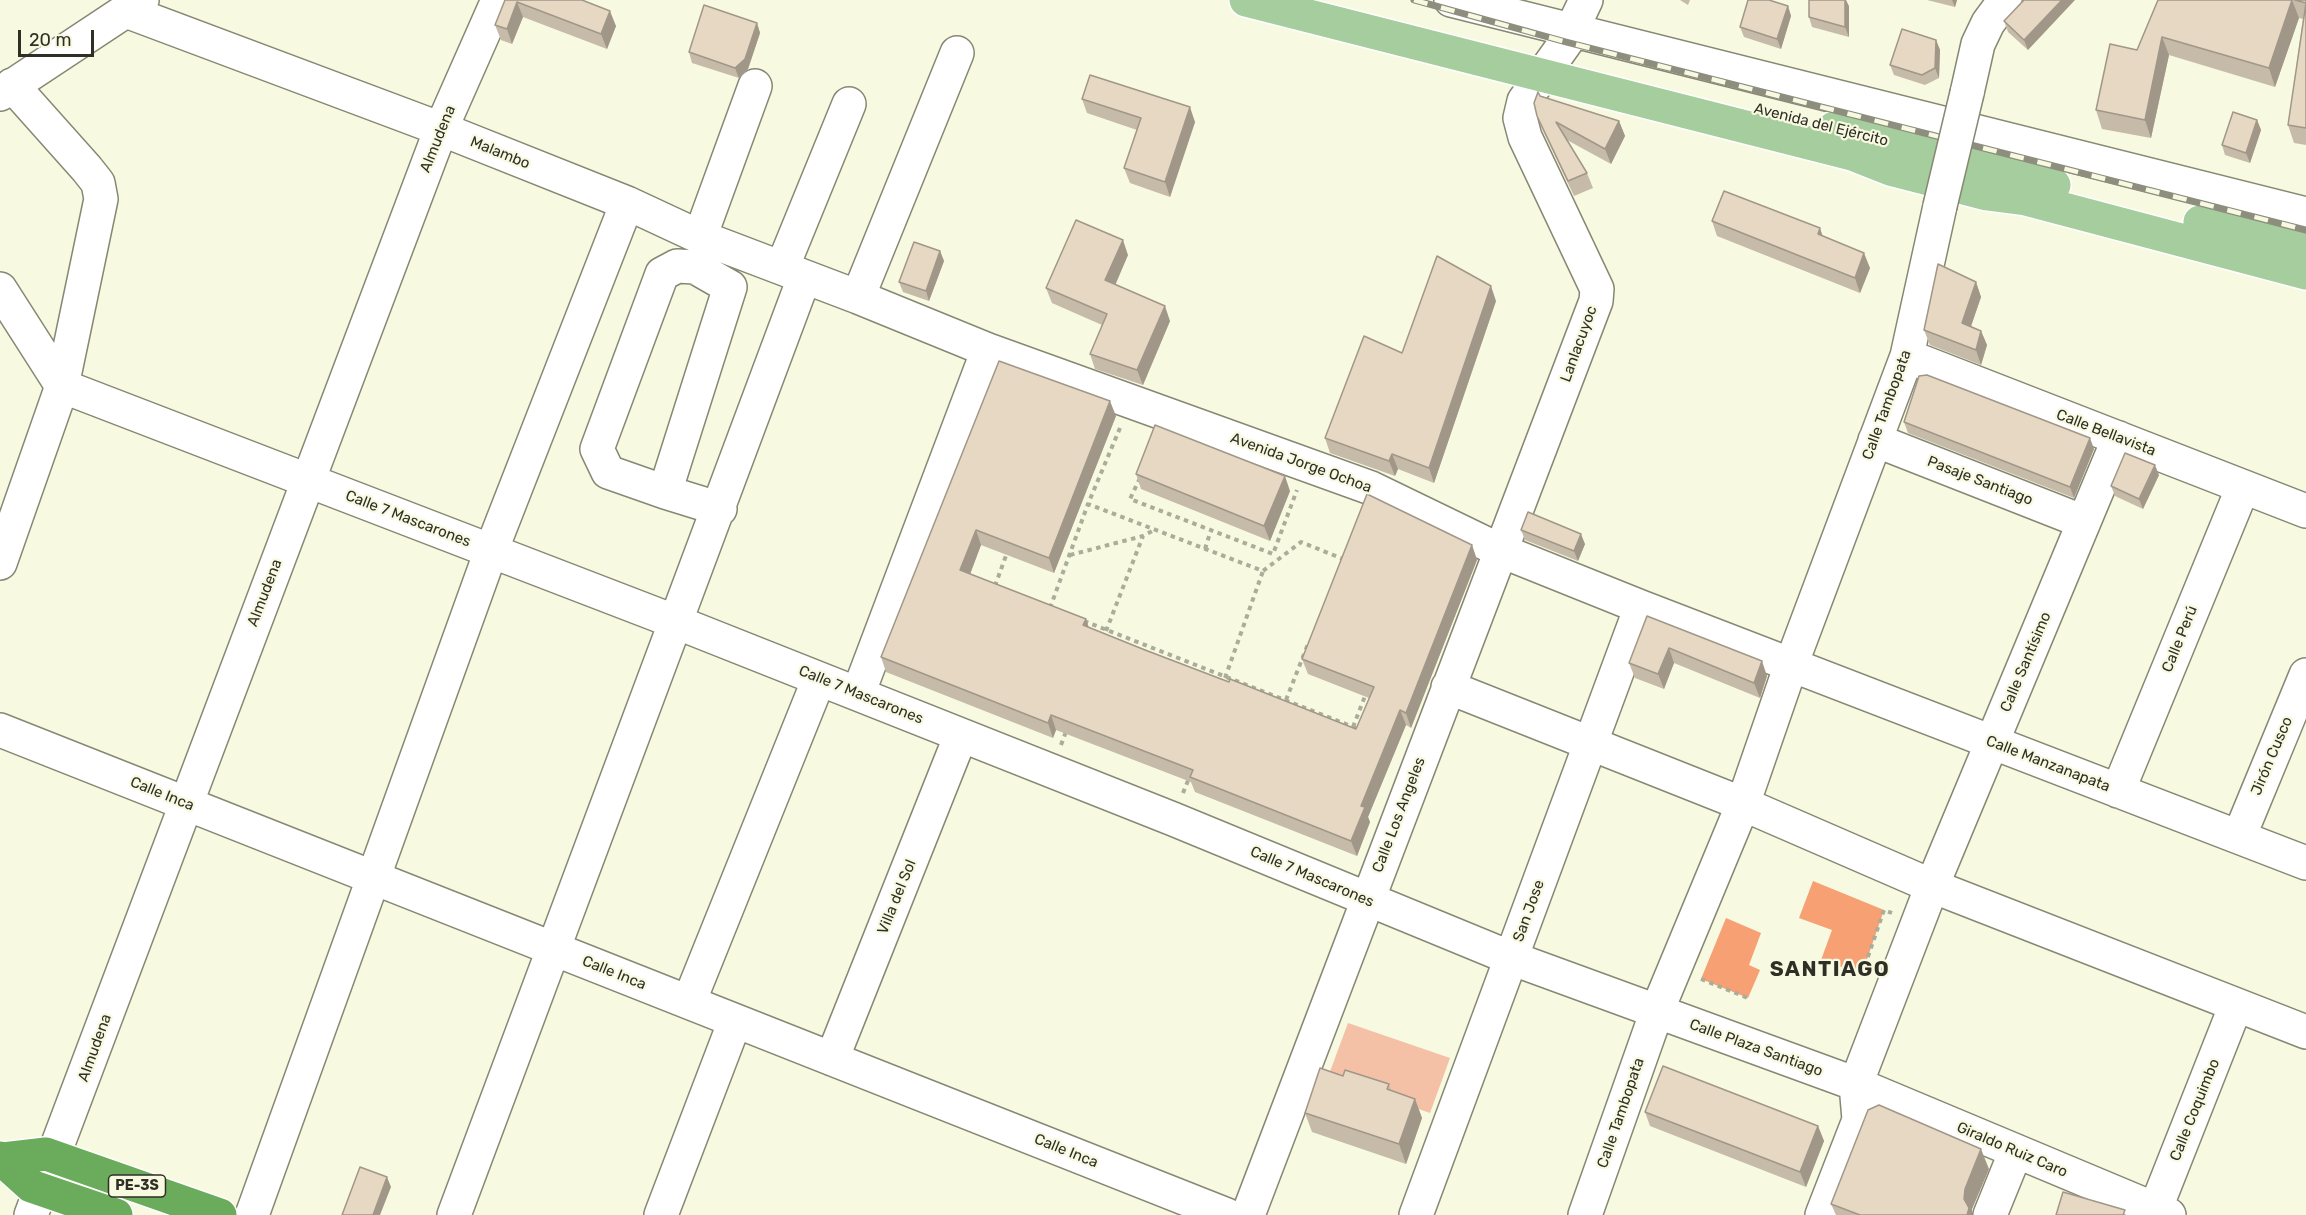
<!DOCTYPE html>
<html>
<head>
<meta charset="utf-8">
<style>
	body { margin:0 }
	#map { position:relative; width:2306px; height:1215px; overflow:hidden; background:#f7f9e0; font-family:Rubik,sans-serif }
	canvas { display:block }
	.scale { position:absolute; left:18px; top:30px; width:76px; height:27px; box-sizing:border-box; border:3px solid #2f2f26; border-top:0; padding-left:8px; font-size:18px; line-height:21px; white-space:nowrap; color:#2f2f26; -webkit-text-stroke:4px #f7f9e0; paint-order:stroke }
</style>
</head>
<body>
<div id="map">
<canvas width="2306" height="1215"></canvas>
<div class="scale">20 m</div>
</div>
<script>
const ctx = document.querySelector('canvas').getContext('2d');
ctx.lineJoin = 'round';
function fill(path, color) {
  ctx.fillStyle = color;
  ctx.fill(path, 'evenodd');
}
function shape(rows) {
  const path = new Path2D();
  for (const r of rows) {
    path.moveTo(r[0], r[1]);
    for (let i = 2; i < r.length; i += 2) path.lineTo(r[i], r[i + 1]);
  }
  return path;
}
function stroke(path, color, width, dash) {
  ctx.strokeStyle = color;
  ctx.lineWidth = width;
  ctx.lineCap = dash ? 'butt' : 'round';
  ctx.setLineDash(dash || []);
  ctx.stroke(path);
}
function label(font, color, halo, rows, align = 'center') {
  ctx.font = font + ' Rubik,sans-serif';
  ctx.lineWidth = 4.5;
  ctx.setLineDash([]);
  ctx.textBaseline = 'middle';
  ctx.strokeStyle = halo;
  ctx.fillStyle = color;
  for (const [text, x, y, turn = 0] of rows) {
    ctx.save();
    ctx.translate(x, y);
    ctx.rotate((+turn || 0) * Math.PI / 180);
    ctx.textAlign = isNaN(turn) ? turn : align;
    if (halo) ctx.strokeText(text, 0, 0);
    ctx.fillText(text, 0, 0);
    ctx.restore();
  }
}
const green = shape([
	[1348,1023,1450,1058,1430,1113,1328,1077]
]);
const forest = shape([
	[1813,881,1884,910,1862,974,1821,960,1832,930,1799,918],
	[1726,918,1761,933,1749,965,1760,970,1748,998,1701,979]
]);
const path = shape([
	[1120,428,1088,504,1263,571,1301,542,1343,559],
	[1140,478,1130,499,1273,554,1297,490],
	[1205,549,1211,530],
	[1070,555,1143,536,1156,529],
	[995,586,1008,550],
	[1050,608,1088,504],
	[1084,621,1361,730],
	[1106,631,1143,536],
	[1225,678,1263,571],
	[1286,700,1308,644],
	[1353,727,1367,691],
	[1061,745,1067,729],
	[1183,793,1189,778],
	[1862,974,1884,910,1892,913],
	[1701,979,1748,998]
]);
const minor = shape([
	[1451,0,2306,214],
	[126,11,441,129,627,203,700,237,858,297,988,350,1371,488,1499,550,1641,607,2306,863],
	[1967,93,1978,44,1988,23,2005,0],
	[0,94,142,0],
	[700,237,755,86],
	[782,268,849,104],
	[0,289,62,386],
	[858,297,957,53],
	[1907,356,2306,511],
	[62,386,676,622,1173,819,1511,958,1856,1084,2169,1215],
	[1875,440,2084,522],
	[665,492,730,287,695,267,677,266,662,274,597,449,608,472,665,492,720,509],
	[0,563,62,386,101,199,98,183,87,169,12,85],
	[1448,687,1743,804,1932,886,2306,1032],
	[858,694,988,350],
	[0,730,1227,1215],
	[2118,791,2243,487],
	[2239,837,2306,675],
	[689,1002,819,679],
	[832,1059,961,735],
	[31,1215,441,129,498,0],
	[252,1215,491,551,627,203],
	[454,1215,804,278],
	[661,1215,735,1021],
	[1248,1215,1596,301,1597,289,1525,137,1520,118,1524,101,1566,42,1586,0],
	[1416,1215,1641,607],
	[1585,1215,1657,1011,1743,804,1791,665,1907,356,1940,206],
	[1822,1215,1859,1120,1856,1084,1932,886,2119,438],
	[1990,1215,2016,1151],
	[2153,1215,2236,1005]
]);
const major = shape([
	[1246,0,1852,154,1890,169,1987,194,2026,199,2306,273],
	[1834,128,2054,185],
	[2200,222,2306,249]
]);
const highway = shape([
	[0,1158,31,1186,116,1215],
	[3,1159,46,1154,220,1215]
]);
const rail = shape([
	[1414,0,1566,42,2306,230]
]);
const minorBridge = shape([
	[1940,206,1967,93]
]);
const wall = shape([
	[505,0,582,0,616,26,607,49,523,17,512,44,501,40,495,25],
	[1680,0,1690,0,1688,5],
	[1927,0,1957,0,1955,7],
	[2024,0,2028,50,2008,32,2004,21],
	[2158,0,2306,0,2306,145,2294,143,2288,125,2303,19,2299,18,2275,87,2169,55,2151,138,2102,129,2096,110,2137,50],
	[1788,6,1791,16,1781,49,1744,37,1740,27],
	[1849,6,1849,37,1812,27,1809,17],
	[757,23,760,33,748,69,739,78,692,63,689,52],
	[1936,40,1940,50,1939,78,1925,85,1894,75,1890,65],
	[1540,96,1619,121,1625,136,1611,164,1567,140,1587,173,1593,188,1574,196,1543,131,1537,116],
	[1082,99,1195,122,1170,197,1130,183,1124,168,1137,130,1087,113],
	[2257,120,2261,130,2250,163,2225,155,2222,145],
	[1712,221,1823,236,1870,268,1860,293,1717,236],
	[940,251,944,261,929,301,903,292,899,282],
	[1128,255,1115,284,1170,321,1143,385,1095,369,1090,354,1102,325,1052,303,1046,288],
	[1976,282,1981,297,1971,326,1981,331,1987,345,1981,365,1930,345,1924,330],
	[1496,301,1434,483,1398,469,1395,476,1330,453,1325,438,1402,353],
	[999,361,1116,416,1054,573,981,545,970,574,1088,627,1229,682,1356,729,1369,698,1308,674,1302,659,1472,545,1477,560,1411,728,1406,725,1368,817,1370,822,1357,856,1195,792,1191,782,1056,730,1053,738,886,672,881,657],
	[1904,422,2094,449,2074,498,1908,433],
	[1136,474,1290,491,1270,541,1141,489],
	[2159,475,2143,509,2115,496,2111,486],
	[1521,530,1585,544,1578,561,1525,540],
	[1647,616,1767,676,1760,698,1674,663,1664,689,1635,678,1629,663],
	[1343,1076,1389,1084,1391,1091,1415,1099,1422,1118,1406,1164,1312,1132,1305,1113],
	[1645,1112,1818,1126,1824,1141,1806,1187,1650,1126],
	[1989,1169,1972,1209,1972,1215,1836,1215,1831,1204]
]);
const shadedWall = shape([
	[1845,0,1846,0,1849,6,1849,37,1845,27],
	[1952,0,1957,0,1955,7],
	[2062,0,2075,0,2028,50,2024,40],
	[2292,0,2299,18,2275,87,2269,68],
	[517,2,523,17,512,44,507,29],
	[1788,6,1791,16,1781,49,1777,39],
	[610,11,616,26,607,49,601,34],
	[757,23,760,33,748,69,739,78,735,68],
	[2162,37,2169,55,2151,138,2145,120],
	[1936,40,1940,50,1939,78,1935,68],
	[1190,107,1195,122,1170,197,1165,182],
	[2257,120,2261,130,2250,163,2246,153],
	[1619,121,1625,136,1611,164,1605,149],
	[1820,228,1825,243,1818,234],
	[1123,240,1128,255,1111,295,1105,280],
	[940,251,944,261,929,301,926,291],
	[1864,253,1870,268,1860,293,1855,278],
	[1976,282,1981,297,1967,338,1962,323],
	[1491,286,1496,301,1434,483,1429,468],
	[1165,306,1170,321,1143,385,1137,370],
	[1981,331,1987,345,1981,365,1976,350],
	[1110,401,1116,416,1054,573,1049,558],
	[2090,438,2094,449,2074,498,2070,487],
	[1392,454,1398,469,1395,476,1389,461],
	[2155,465,2159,475,2143,509,2139,499],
	[1285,476,1290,491,1270,541,1264,526],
	[976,530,981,545,966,585,960,570],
	[1581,534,1585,544,1578,561,1574,551],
	[1472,545,1477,560,1411,728,1406,713],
	[1086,619,1091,634,1083,625],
	[1669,648,1674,663,1664,689,1658,674],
	[1762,661,1767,676,1760,698,1754,683],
	[1400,710,1406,725,1368,817,1370,822,1357,856,1351,841,1361,806],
	[1051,715,1056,730,1053,738,1048,723],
	[1415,1099,1422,1118,1406,1164,1399,1144],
	[1818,1126,1824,1141,1806,1187,1800,1172],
	[1981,1149,1989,1169,1972,1209,1972,1215,1967,1215,1964,1199,1965,1189],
	[387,1177,391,1187,380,1215,373,1215]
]);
const building = shape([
	[505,0,582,0,610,11,601,34,517,2,507,29,495,25,505,0],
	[1748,0,1769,0,1788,6,1777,39,1740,27,1748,0],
	[1809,0,1845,0,1845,27,1809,17,1809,0],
	[2024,0,2062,0,2024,40,2004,21,2024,0],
	[2158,0,2292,0,2269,68,2162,37,2145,120,2096,110,2110,44,2137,50,2158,0],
	[2295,0,2306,0,2306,128,2288,125,2306,3,2295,0],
	[704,5,757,23,745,59,735,68,689,52,704,5],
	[1902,29,1936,40,1935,68,1922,75,1890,65,1902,29],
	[1090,75,1190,107,1165,182,1124,168,1141,118,1082,99,1090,75],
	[1538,92,1540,96,1619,121,1605,149,1556,122,1587,173,1568,181,1537,116,1534,103,1538,92],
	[2233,112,2257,120,2246,153,2222,145,2233,112],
	[1724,191,1820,228,1818,234,1864,253,1855,278,1712,221,1724,191],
	[1076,220,1123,240,1105,280,1165,306,1137,370,1090,354,1107,314,1046,288,1076,220],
	[914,242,940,251,926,291,899,282,914,242],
	[1437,256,1491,286,1429,468,1392,454,1389,461,1325,438,1364,336,1402,353,1437,256],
	[1938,264,1976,282,1962,323,1981,331,1976,350,1924,330,1938,264],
	[999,361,1110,401,1049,558,976,530,960,570,1086,619,1083,625,1145,650,1229,682,1230,679,1356,729,1374,687,1302,659,1367,494,1472,545,1406,713,1400,710,1361,806,1365,807,1351,841,1190,777,1193,770,1051,715,1048,723,881,657,999,361],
	[1927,375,2090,438,2070,487,1904,422,1919,376,1927,375],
	[1155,425,1285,476,1264,526,1136,474,1155,425],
	[2125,453,2155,465,2139,499,2111,486,2125,453],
	[1528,512,1581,534,1574,551,1521,530,1528,512],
	[1647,616,1762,661,1754,683,1669,648,1658,674,1629,663,1647,616],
	[1663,1066,1818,1126,1800,1172,1645,1112,1663,1066],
	[1320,1068,1343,1076,1345,1070,1389,1084,1387,1089,1415,1099,1399,1144,1305,1113,1320,1068],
	[1879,1105,1981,1149,1965,1189,1964,1199,1969,1208,1967,1215,1860,1215,1831,1204,1868,1110,1879,1105],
	[360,1167,387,1177,373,1215,342,1215,360,1167],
	[2063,1192,2125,1210,2123,1215,2056,1215,2063,1192]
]);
const shields = [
	[137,1186,57]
];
const shieldNames = [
	["PE-3S",137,1186]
];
const streetNames = [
	["Avenida del Ejército",1821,125,14],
	["Almudena",438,139,-68],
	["Malambo",500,153,22],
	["Lanlacuyoc",1579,344,-70],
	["Calle Tambopata",1887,405,-70],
	["Calle Bellavista",2106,433,21],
	["Avenida Jorge Ochoa",1301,463,20],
	["Pasaje Santiago",1980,481,21],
	["Calle 7 Mascarones",408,519,21],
	["Almudena",265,593,-69],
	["Calle Perú",2180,639,-68],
	["Calle Santísimo",2026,662,-67],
	["Calle 7 Mascarones",861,695,22],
	["Jirón Cusco",2272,756,-67],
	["Calle Manzanapata",2048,764,21],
	["Calle Inca",162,794,22],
	["Calle Los Angeles",1399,815,-69],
	["Calle 7 Mascarones",1312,877,23],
	["Villa del Sol",897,897,-68],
	["San Jose",1529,911,-70],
	["Calle Inca",614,973,22],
	["Almudena",95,1048,-70],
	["Calle Plaza Santiago",1756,1048,20],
	["Calle Coquimbo",2195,1110,-68],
	["Calle Tambopata",1621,1113,-71],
	["Giraldo Ruiz Caro",2012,1150,23],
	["Calle Inca",1066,1151,22]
];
const districtNames = [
	["SANTIAGO",1830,970]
];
fill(green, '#f4c0a6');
fill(forest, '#f6a074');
stroke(minor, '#878873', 36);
stroke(major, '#fff', 36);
stroke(highway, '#fff', 36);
stroke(path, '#abad9a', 4, [4.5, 4.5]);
stroke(minor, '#fff', 33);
stroke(major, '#a6cd9d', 33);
stroke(highway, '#6aac5c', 33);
stroke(rail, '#8d8e7e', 7);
stroke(rail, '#f7f9e0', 4.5, [14]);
stroke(minorBridge, '#878873', 36, []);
stroke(minorBridge, '#fff', 33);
fill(wall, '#c6baa8');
fill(shadedWall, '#a19788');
fill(building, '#e6d8c3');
stroke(building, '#a19788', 1.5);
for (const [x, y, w] of shields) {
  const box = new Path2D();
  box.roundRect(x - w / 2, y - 11, w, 22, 4.5);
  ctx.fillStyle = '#f7f9e0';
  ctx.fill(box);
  stroke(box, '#2f2f26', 1.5);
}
label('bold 14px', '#2f2f26', null, shieldNames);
label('15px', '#2f2f26', '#f7f9e0', streetNames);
ctx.letterSpacing = '1.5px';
label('bold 21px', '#2f2f26', '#f7f9e0', districtNames);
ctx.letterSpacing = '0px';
</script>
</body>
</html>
